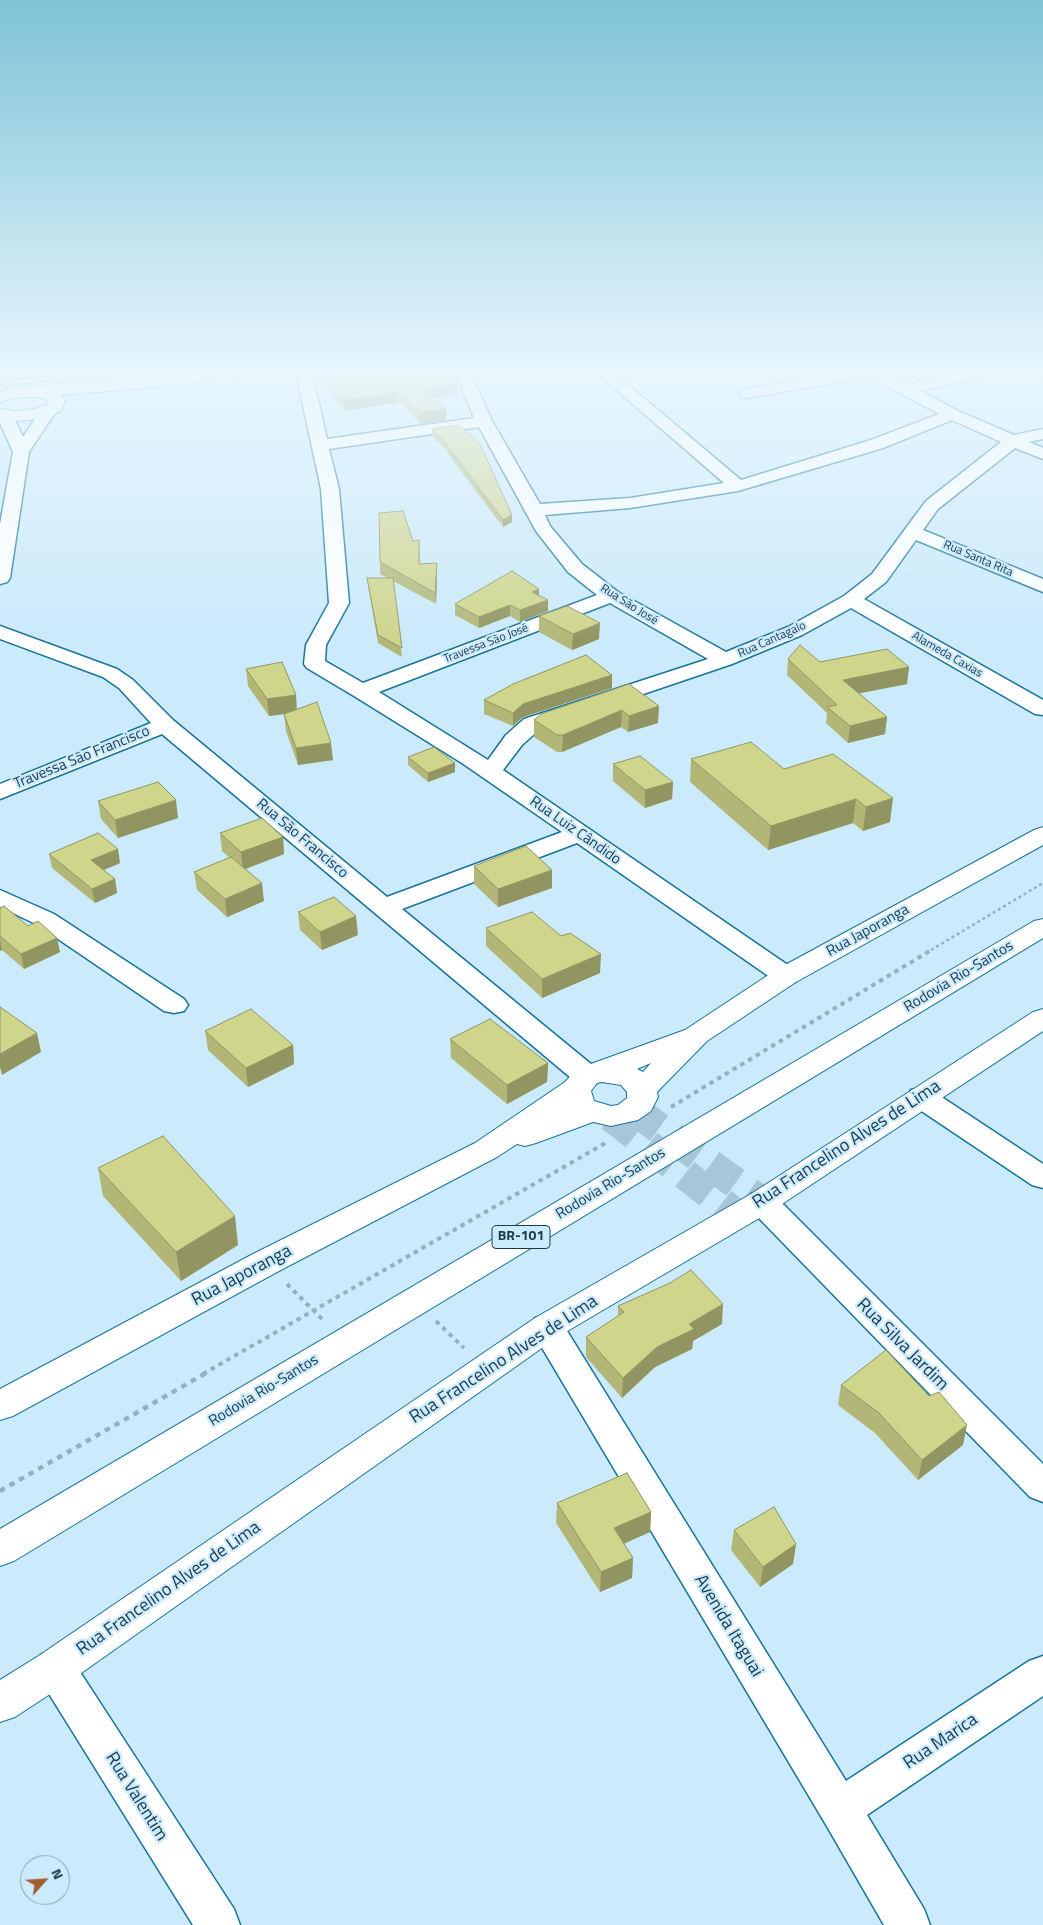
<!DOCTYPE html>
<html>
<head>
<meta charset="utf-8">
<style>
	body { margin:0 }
	#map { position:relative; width:1043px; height:1925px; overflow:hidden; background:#cbeafb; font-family:"Titillium Web",sans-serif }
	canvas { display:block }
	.north { position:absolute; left:20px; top:1855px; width:50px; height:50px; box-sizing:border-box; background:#cbeafb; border:1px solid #83a4b5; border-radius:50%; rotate:64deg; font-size:14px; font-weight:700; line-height:20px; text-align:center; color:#183b4c }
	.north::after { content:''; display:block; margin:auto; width:18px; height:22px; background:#a15c2f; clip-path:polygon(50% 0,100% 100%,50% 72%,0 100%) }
</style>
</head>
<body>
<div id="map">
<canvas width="1043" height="1925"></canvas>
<div class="north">N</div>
</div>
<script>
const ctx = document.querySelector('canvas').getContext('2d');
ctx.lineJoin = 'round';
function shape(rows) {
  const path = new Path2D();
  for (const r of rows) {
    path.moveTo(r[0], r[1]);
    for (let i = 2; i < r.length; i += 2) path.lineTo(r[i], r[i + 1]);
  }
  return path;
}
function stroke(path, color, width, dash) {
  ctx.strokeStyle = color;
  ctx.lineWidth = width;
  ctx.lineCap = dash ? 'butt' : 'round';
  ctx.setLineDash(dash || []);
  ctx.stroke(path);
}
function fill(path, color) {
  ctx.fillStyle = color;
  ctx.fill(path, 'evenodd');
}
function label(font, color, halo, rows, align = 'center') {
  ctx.font = font + ' "Titillium Web",sans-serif';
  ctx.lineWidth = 4.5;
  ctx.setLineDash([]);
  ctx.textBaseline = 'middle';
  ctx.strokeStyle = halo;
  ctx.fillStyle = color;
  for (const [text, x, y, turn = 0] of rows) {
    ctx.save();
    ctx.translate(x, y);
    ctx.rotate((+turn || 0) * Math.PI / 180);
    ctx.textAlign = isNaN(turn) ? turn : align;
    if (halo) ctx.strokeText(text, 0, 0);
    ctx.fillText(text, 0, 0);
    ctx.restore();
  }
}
const secondaryTunnel = shape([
	[634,1110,762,1202],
	[611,1116,738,1216]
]);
const pathFar2 = shape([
	[931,950,1043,883]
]);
const pathFar1 = shape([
	[671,1107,933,949],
	[287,1284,325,1322],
	[436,1321,464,1348],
	[203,1374,609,1141]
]);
const path = shape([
	[0,1491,206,1373]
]);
const lane = shape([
	[97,373,130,373,0,385,0,381,97,373]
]);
const street = shape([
	[296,373,312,373,327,439,474,418,456,373,471,373,492,421,540,504,630,498,724,483,597,373,614,373,741,480,871,440,939,414,870,377,747,398,741,396,739,393,741,390,838,373,886,373,908,385,958,373,988,373,986,376,920,391,958,411,1014,435,1043,429,1043,439,1029,442,1043,448,1043,459,1015,448,938,509,923,530,1043,579,1043,592,916,540,886,582,864,599,1043,700,1043,715,1035,714,851,608,802,635,732,664,540,729,522,745,503,770,795,970,799,976,795,982,786,984,777,982,577,843,402,909,597,1069,601,1076,597,1083,587,1085,577,1083,162,734,0,799,0,784,151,723,119,688,103,677,0,639,0,626,117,669,133,680,173,720,387,897,562,832,462,763,354,696,307,668,304,664,306,645,329,603,321,489,296,373],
	[952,420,1001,442,926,501,872,574,844,596,788,627,726,652,618,592,582,564,550,526,545,515,630,508,738,491,883,448,952,420],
	[479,427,536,531,568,572,597,595,363,683,325,661,326,645,349,603,339,489,329,449,479,427],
	[610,603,708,659,524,719,506,735,488,760,379,692,610,603],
	[49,405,55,407,57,410,29,452,10,578,7,582,0,584,0,524,13,452,0,423,0,410,14,418,23,437,43,407,49,405],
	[0,890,54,914,184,999,188,1005,184,1011,174,1013,164,1011,36,924,0,907,0,890],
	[921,1088,931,1090,1043,1164,1043,1188,1032,1185,911,1104,907,1097,911,1090,921,1088],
	[762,1191,773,1194,1043,1464,1043,1502,1030,1497,751,1210,747,1202,751,1194,762,1191],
	[547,1315,559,1318,846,1781,1029,1661,1043,1656,1043,1696,867,1815,924,1909,930,1925,884,1925,825,1823,535,1336,531,1327,535,1318,547,1315],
	[55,1650,69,1655,234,1909,240,1925,193,1925,41,1681,35,1668,41,1655,55,1650]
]);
const secondary = shape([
	[187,373,240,373,238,376,232,378,148,388,60,395,65,401,60,412,36,419,16,421,0,419,0,409,16,411,34,409,47,405,48,402,45,399,34,397,14,398,0,402,0,392,13,388,187,373],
	[1043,827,1043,845,796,982,707,1041,657,1092,658,1097,651,1111,638,1120,611,1126,593,1122,536,1143,525,1146,517,1144,497,1157,277,1272,13,1416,0,1420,0,1389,253,1254,475,1143,565,1082,577,1069,685,1030,776,970,1034,830,1043,827],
	[651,1063,643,1072,637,1069,651,1063],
	[602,1082,621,1085,627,1092,627,1098,618,1105,611,1106,594,1101,591,1091,597,1083,602,1082],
	[1043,1009,1043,1031,773,1210,559,1336,70,1681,15,1717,0,1722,0,1680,40,1655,535,1318,751,1194,1033,1012,1043,1009]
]);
const highway = shape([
	[1043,919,1043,938,14,1561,0,1566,0,1529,1034,921,1043,919]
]);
const wall = shape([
	[322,373,449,373,449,377,457,394,435,398,446,420,420,424,402,404,397,403,344,411,322,380],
	[459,425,512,515,512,522,503,527,444,448,432,436,432,429],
	[419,540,420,564,437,563,437,575,436,604,393,581,402,657,378,643,368,586,367,578,388,578,380,574,380,562,413,541],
	[539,595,548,611,520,622,510,616,479,628,455,615,455,604],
	[539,616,599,639,572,650,539,632],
	[788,659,820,662,909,667,907,684,859,693,887,717,885,734,848,743,826,723,827,713,787,675],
	[246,669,297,709,333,760,298,765,286,731,284,714,285,714,269,716,248,686],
	[612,675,612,688,523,717,513,726,484,714,484,700],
	[629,684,658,723,628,732,621,727,562,752,557,752,534,737,534,720],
	[833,754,890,822,863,831,853,823,768,850,690,782,691,759,784,769],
	[408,757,455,763,455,772,428,782,408,765],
	[613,764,673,782,672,799,645,808,613,781],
	[98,801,178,818,118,838,101,819],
	[220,833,283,837,284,854,245,869,264,901,227,917,197,890,194,872,230,858,222,851],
	[49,854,120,863,104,870,115,879,117,893,95,903,52,868],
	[474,866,552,888,498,907,474,884],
	[0,908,60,952,24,969,2,950,0,951],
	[298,912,358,935,322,950,300,930],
	[486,928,600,973,542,998,486,946],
	[205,1031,293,1045,294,1064,248,1087,208,1050],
	[450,1039,548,1063,547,1082,507,1104,451,1058],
	[98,1168,238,1245,181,1281,103,1196],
	[618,1306,722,1324,693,1341,692,1349,655,1367,622,1398,586,1357,586,1337,618,1316],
	[841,1385,963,1445,918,1480,875,1433,838,1405],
	[557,1503,651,1512,650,1532,624,1544,633,1558,632,1578,600,1592,556,1523],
	[734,1530,796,1544,793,1564,760,1587,731,1550]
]);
const shadedWall = shape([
	[457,383,457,394,425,400,425,389],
	[396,392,397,403,344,411,344,400],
	[446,409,446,420,420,424,420,412],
	[512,515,512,522,503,527,503,520],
	[437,563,437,575,436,604,435,593],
	[539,589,539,600,532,592],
	[548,600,548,611,520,622,520,610],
	[510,605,510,616,479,628,479,617],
	[600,623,599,639,572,650,573,634],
	[909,667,907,684,841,697,843,680],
	[612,675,612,688,523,717,513,726,513,713,523,704],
	[296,695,297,712,269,716,267,699],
	[659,706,658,723,628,732,629,716],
	[622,710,621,727,562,752,563,735],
	[887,717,885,734,848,743,850,726],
	[331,743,333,760,298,765,296,748],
	[455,763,455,772,428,782,428,773],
	[673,782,672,799,645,808,645,790],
	[893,798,890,822,863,831,866,807],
	[856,799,853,823,768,850,771,826],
	[176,800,178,818,118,838,115,820],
	[283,837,284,854,243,870,241,852],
	[118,849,120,863,94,874,91,860],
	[552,870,552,888,498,907,498,889],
	[115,879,117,893,95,903,92,889],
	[262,883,264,901,227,917,225,899],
	[356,916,358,935,322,950,320,932],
	[57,938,60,952,24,969,21,954],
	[0,939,2,950,0,951],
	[601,954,600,973,542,998,542,979],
	[37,1033,41,1052,2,1075,0,1067,0,1054],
	[293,1045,294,1064,248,1087,246,1068],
	[548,1063,547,1082,507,1104,507,1085],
	[235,1216,238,1245,181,1281,176,1252],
	[723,1304,722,1324,693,1341,692,1349,655,1367,622,1398,623,1378,657,1347,689,1324],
	[967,1425,963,1445,918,1480,922,1460],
	[651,1512,650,1532,613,1548,614,1528],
	[796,1544,793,1564,760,1587,763,1567],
	[633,1558,632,1578,600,1592,601,1572]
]);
const building = shape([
	[325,373,445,373,457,383,425,389,446,409,420,412,401,393,396,392,344,400,325,373],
	[459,425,480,444,512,515,503,520,444,441,432,429,459,425],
	[403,511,413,541,419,540,419,564,437,563,435,593,380,562,379,513,403,511],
	[512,571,539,589,532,592,548,600,520,610,510,605,479,617,455,604,512,571],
	[367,578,393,578,402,648,378,635,367,578],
	[567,606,600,623,573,634,539,616,567,606],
	[800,645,820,662,887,649,909,667,843,680,887,717,850,726,827,707,837,705,788,659,800,645],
	[586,655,612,675,523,704,513,713,484,700,513,684,586,655],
	[282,662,296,695,267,699,246,669,282,662],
	[629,684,659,706,629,716,622,710,563,735,557,735,534,720,541,714,629,684],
	[317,702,331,743,296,748,284,714,317,702],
	[751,742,784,769,833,754,893,798,866,807,856,799,771,826,691,759,751,742],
	[434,747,455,763,428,773,408,757,434,747],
	[640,756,673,782,645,790,613,764,640,756],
	[158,782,176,800,115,820,98,801,158,782],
	[262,818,283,837,241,852,220,833,262,818],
	[98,833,118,849,91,860,115,879,92,889,49,854,98,833],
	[526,846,552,870,498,889,474,866,526,846],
	[231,857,262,883,225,899,194,872,231,857],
	[334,897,356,916,320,932,298,912,334,897],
	[4,906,28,926,38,921,57,938,21,954,0,936,0,908,4,906],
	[532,912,561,936,570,933,601,954,542,979,486,928,532,912],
	[0,1007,37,1033,0,1054,0,1007],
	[251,1009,293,1045,246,1068,205,1031,251,1009],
	[490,1019,548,1063,507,1085,450,1039,490,1019],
	[163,1136,235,1216,176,1252,98,1168,163,1136],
	[691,1270,723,1304,689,1324,694,1329,657,1347,623,1378,586,1337,624,1312,618,1306,670,1283,691,1270],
	[886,1350,929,1396,939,1392,967,1425,922,1460,879,1413,841,1385,886,1350],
	[627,1473,651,1512,614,1528,633,1558,601,1572,557,1503,627,1473],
	[774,1507,796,1544,763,1567,734,1530,774,1507]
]);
const farStreetnames = [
	["Rua Santa Rita",978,559,23],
	["Rua São José",629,605,32],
	["Rua Cantagalo",772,640,-24],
	["Travessa São José",486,644,-21],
	["Alameda Caxias",947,655,30]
];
const shields = [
	[521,1237,58]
];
const shieldNames = [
	["BR-101",521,1237]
];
const streetNames = [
	["Travessa São Francisco",82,758,-22],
	["Rua Luiz Cândido",575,831,35],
	["Rua São Francisco",302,839,40],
	["Rua Japoranga",868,931,-29],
	["Rodovia Rio-Santos",959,977,-31],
	["Rodovia Rio-Santos",611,1184,-31],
	["Rodovia Rio-Santos",264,1391,-31]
];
const nearStreetnames = [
	["Rua Francelino Alves de Lima",847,1145,-33],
	["Rua Japoranga",242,1276,-28],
	["Rua Silva Jardim",902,1345,45],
	["Rua Francelino Alves de Lima",504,1360,-33],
	["Rua Francelino Alves de Lima",169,1589,-35],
	["Avenida Itaguai",728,1626,59],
	["Rua Marica",941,1742,-34],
	["Rua Valentim",136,1797,58]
];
stroke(secondaryTunnel, '#a7c7d8', 31, [31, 16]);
stroke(lane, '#16749b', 3);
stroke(street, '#16749b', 3);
stroke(secondary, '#16749b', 2);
stroke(highway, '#16749b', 2);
stroke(pathFar2, '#91b1c2', 2.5, [3, 3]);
stroke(pathFar1, '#91b1c2', 4, [4.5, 4.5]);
stroke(path, '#91b1c2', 4.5, [5.5, 5.5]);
fill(lane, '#fff');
fill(street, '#fff');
fill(secondary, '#fff');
fill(highway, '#fff');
fill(wall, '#b2b778');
fill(shadedWall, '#919561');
fill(building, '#cfd58b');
stroke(building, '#919561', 1);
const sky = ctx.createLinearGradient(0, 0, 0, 643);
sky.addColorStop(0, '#7ec3d7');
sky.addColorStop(0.58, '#e8f6fd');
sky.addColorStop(1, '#e8f6fd00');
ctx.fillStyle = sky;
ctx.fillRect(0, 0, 1043, 643);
label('12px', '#183b4c', '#cbeafb', farStreetnames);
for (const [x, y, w] of shields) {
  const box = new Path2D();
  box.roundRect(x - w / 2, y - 11.5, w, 23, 4);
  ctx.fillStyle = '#cbeafb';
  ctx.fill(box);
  stroke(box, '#183b4c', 1);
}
label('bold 14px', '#183b4c', null, shieldNames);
label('15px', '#183b4c', '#cbeafb', streetNames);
label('18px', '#183b4c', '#cbeafb', nearStreetnames);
</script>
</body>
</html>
